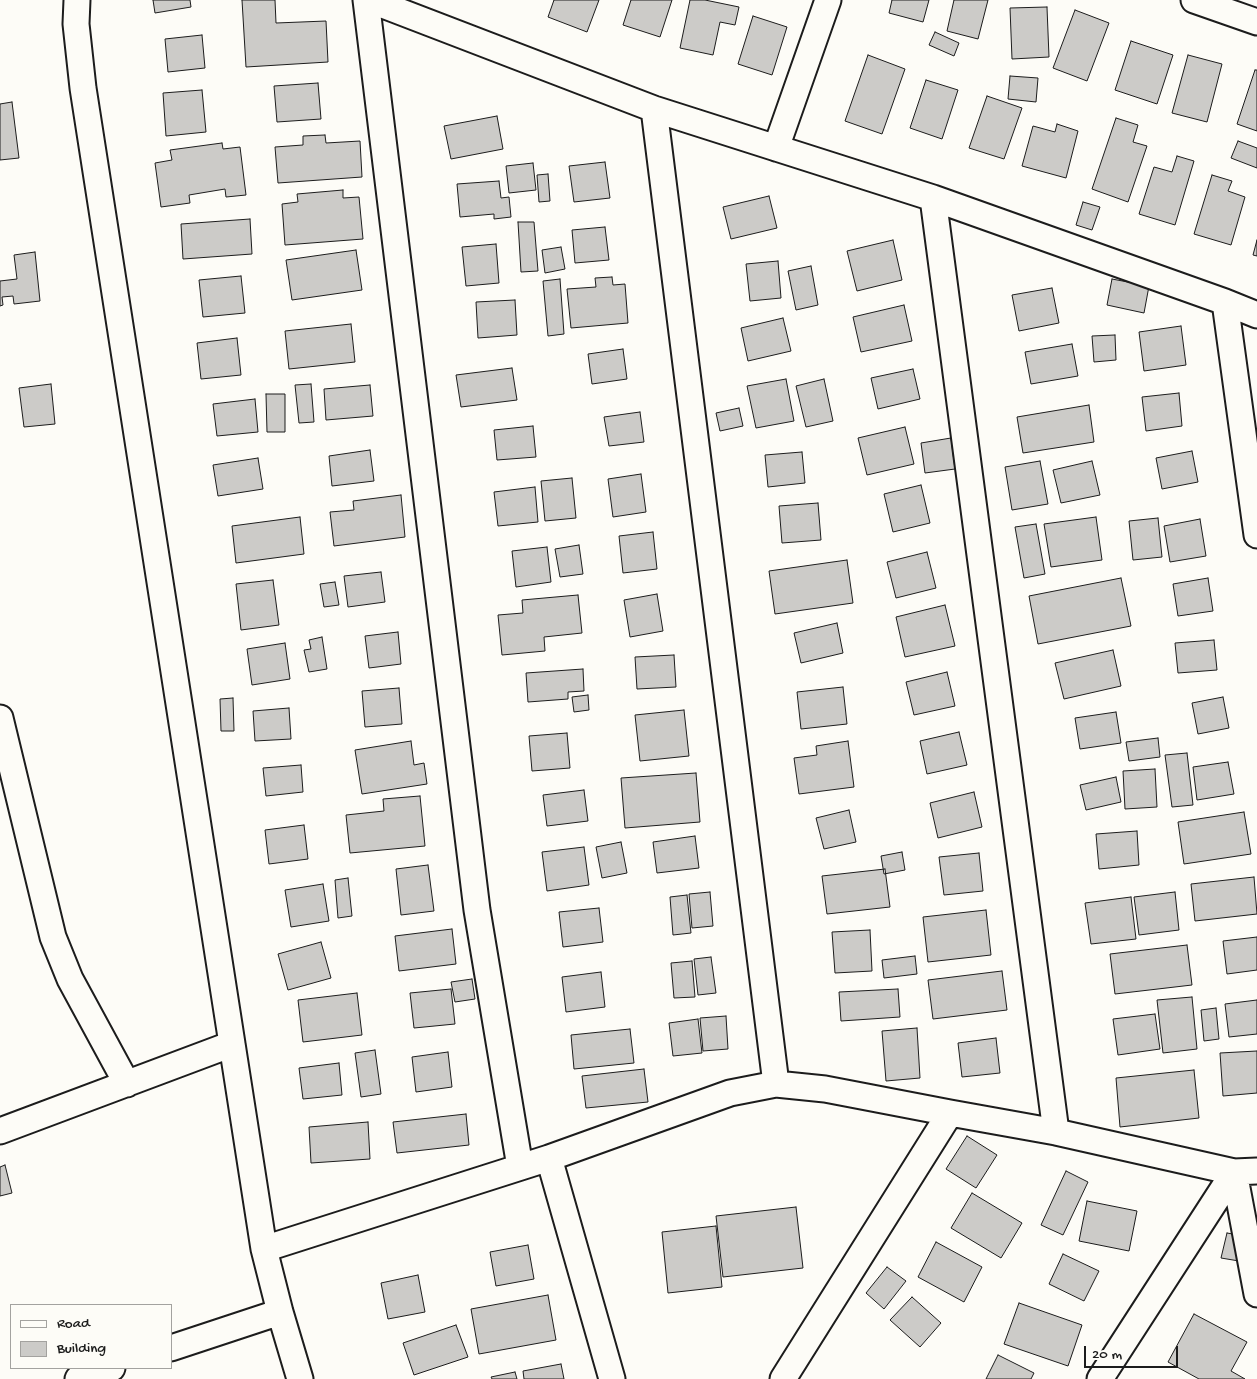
<!DOCTYPE html>
<html>
<head>
<meta charset="utf-8">
<style>
	body { margin:0 }
	#map { position:relative; width:1257px; height:1379px; overflow:hidden; background:#fdfcf7; font-family:"Gochi Hand",sans-serif }
	canvas { display:block }
	.legend { position:absolute; left:10px; top:1304px; width:162px; height:65px; box-sizing:border-box; background:#fdfcf7; border:1px solid #a3a29f; margin:0; padding:6px 9px; list-style:none; font-size:15px; color:#1c1c1c }
	.legend li { display:flex; align-items:center; gap:10px; height:25px }
	.legend b { width:25px; border:1px solid #a3a29f }
	.scale { position:absolute; left:1084px; top:1346px; width:94px; height:22px; box-sizing:border-box; border:2px solid #1c1c1c; border-top:0; padding-left:6px; font-size:15px; line-height:18px; white-space:nowrap; color:#1c1c1c; -webkit-text-stroke:4px #fdfcf7; paint-order:stroke }
</style>
</head>
<body>
<div id="map">
<canvas width="1257" height="1379"></canvas>
<ul class="legend">
<li><b style="height:6px;background:#fdfcf7"></b>Road</li>
<li><b style="height:14px;background:#cccbc8"></b>Building</li>
</ul>
<div class="scale">20 m</div>
</div>
<script>
const ctx = document.querySelector('canvas').getContext('2d');
ctx.lineJoin = 'round';
function fill(path, color) {
  ctx.fillStyle = color;
  ctx.fill(path, 'evenodd');
}
function shape(rows) {
  const path = new Path2D();
  for (const r of rows) {
    path.moveTo(r[0], r[1]);
    for (let i = 2; i < r.length; i += 2) path.lineTo(r[i], r[i + 1]);
  }
  return path;
}
function stroke(path, color, width, dash) {
  ctx.strokeStyle = color;
  ctx.lineWidth = width;
  ctx.lineCap = dash ? 'butt' : 'round';
  ctx.setLineDash(dash || []);
  ctx.stroke(path);
}
const building = shape([
	[153,0,190,0,191,7,155,13,153,0],
	[242,0,275,0,276,23,326,21,328,62,246,67,242,0],
	[554,0,599,0,587,32,548,17,554,0],
	[631,0,672,0,660,37,623,25,631,0],
	[690,0,705,0,739,7,735,25,720,22,713,55,680,48,690,0],
	[892,0,929,0,923,22,889,13,892,0],
	[954,0,988,0,978,39,947,31,954,0],
	[1047,7,1049,57,1012,59,1010,8,1047,7],
	[1075,10,1109,23,1087,81,1053,68,1075,10],
	[753,16,787,27,772,75,738,64,753,16],
	[935,32,959,43,954,56,929,45,935,32],
	[202,35,205,68,168,72,165,39,202,35],
	[1131,41,1173,55,1157,104,1115,90,1131,41],
	[868,55,905,69,882,134,845,121,868,55],
	[1188,55,1222,64,1207,122,1172,113,1188,55],
	[1255,70,1257,70,1257,131,1237,124,1255,70],
	[1010,76,1038,78,1036,102,1008,99,1010,76],
	[926,80,958,90,942,139,910,128,926,80],
	[318,83,321,119,277,122,274,86,318,83],
	[202,90,206,132,166,136,163,93,202,90],
	[987,96,1022,108,1004,159,969,148,987,96],
	[12,102,19,158,0,160,0,104,12,102],
	[497,116,503,149,451,159,444,126,497,116],
	[1116,118,1138,125,1133,142,1147,146,1128,202,1092,189,1116,118],
	[1057,124,1078,131,1066,178,1022,166,1033,126,1055,132,1057,124],
	[325,135,326,143,360,141,362,177,278,183,275,147,303,145,303,136,325,135],
	[1238,141,1257,148,1257,168,1231,158,1238,141],
	[222,143,223,149,240,147,246,195,226,197,225,189,189,195,190,203,161,207,155,163,172,160,170,150,222,143],
	[1177,156,1194,161,1175,225,1139,214,1154,167,1172,172,1177,156],
	[605,162,610,198,574,202,569,166,605,162],
	[533,163,536,190,509,193,506,166,533,163],
	[548,174,550,201,539,202,537,175,548,174],
	[1212,175,1232,181,1228,191,1245,197,1231,245,1194,234,1212,175],
	[499,181,501,198,509,197,511,217,494,219,494,214,460,217,457,184,499,181],
	[343,190,343,198,359,197,363,239,285,245,282,204,298,202,297,194,343,190],
	[769,196,777,228,731,239,723,207,769,196],
	[1083,202,1100,207,1092,230,1076,225,1083,202],
	[250,219,252,254,183,259,181,224,250,219],
	[518,222,534,222,538,271,521,272,518,222],
	[605,227,609,260,575,263,572,230,605,227],
	[893,240,902,280,857,291,847,251,893,240],
	[1257,240,1257,256,1253,255,1257,240],
	[496,244,499,283,466,286,462,247,496,244],
	[561,247,565,269,545,273,542,250,561,247],
	[356,250,362,290,292,300,286,260,356,250],
	[35,252,40,301,14,304,13,296,2,297,3,305,0,306,0,281,17,279,14,255,35,252],
	[778,261,781,298,750,301,746,264,778,261],
	[811,266,818,305,796,310,788,271,811,266],
	[241,276,245,313,203,317,199,280,241,276],
	[612,277,613,285,625,284,628,323,571,328,567,289,596,287,595,278,612,277],
	[560,279,564,334,548,336,543,281,560,279],
	[1112,279,1149,286,1144,313,1107,305,1112,279],
	[1052,288,1059,323,1019,331,1012,295,1052,288],
	[515,300,517,335,478,338,476,302,515,300],
	[904,305,912,341,861,352,853,317,904,305],
	[783,318,791,351,748,361,741,328,783,318],
	[351,324,355,362,289,369,285,331,351,324],
	[1181,326,1186,365,1144,371,1139,332,1181,326],
	[1115,335,1116,360,1094,362,1092,336,1115,335],
	[237,338,241,375,201,379,197,343,237,338],
	[1072,344,1078,376,1031,384,1025,352,1072,344],
	[623,349,627,379,592,384,588,354,623,349],
	[512,368,517,400,461,407,456,375,512,368],
	[913,369,920,399,878,409,871,378,913,369],
	[786,379,794,421,756,428,747,386,786,379],
	[824,379,833,421,806,427,796,386,824,379],
	[51,384,55,424,24,427,19,388,51,384],
	[311,384,314,422,299,423,295,385,311,384],
	[370,385,373,416,326,420,324,389,370,385],
	[1179,393,1182,426,1146,431,1142,397,1179,393],
	[266,394,285,394,285,432,267,432,266,394],
	[255,399,258,432,217,436,213,404,255,399],
	[1089,405,1094,442,1023,453,1017,417,1089,405],
	[739,408,743,426,720,431,716,413,739,408],
	[640,412,644,442,609,446,604,417,640,412],
	[533,426,536,457,497,460,494,430,533,426],
	[905,427,914,464,867,475,858,438,905,427],
	[951,438,955,469,925,473,921,443,951,438],
	[370,450,374,481,332,486,329,456,370,450],
	[1192,451,1198,482,1162,489,1156,458,1192,451],
	[802,452,805,483,768,487,765,455,802,452],
	[258,458,263,489,218,496,213,465,258,458],
	[1040,461,1048,504,1012,510,1005,467,1040,461],
	[1092,461,1100,495,1061,503,1053,470,1092,461],
	[641,474,646,512,613,517,608,479,641,474],
	[572,478,576,518,545,521,541,481,572,478],
	[921,485,930,523,893,532,884,494,921,485],
	[535,487,538,522,498,526,494,492,535,487],
	[401,495,405,537,334,546,330,512,354,510,353,501,401,495],
	[818,503,821,540,782,543,779,506,818,503],
	[300,517,304,554,236,563,232,526,300,517],
	[1096,517,1102,560,1051,567,1044,524,1096,517],
	[1158,518,1162,557,1133,560,1129,521,1158,518],
	[1200,519,1206,556,1170,562,1164,526,1200,519],
	[1036,524,1045,574,1024,578,1015,527,1036,524],
	[653,532,657,569,623,573,619,536,653,532],
	[579,545,583,574,560,577,555,549,579,545],
	[547,547,551,582,516,587,512,551,547,547],
	[927,552,936,588,896,598,887,562,927,552],
	[847,560,853,603,775,614,769,571,847,560],
	[381,572,385,602,348,607,344,576,381,572],
	[1121,578,1131,626,1038,644,1029,596,1121,578],
	[1208,578,1213,611,1178,616,1173,584,1208,578],
	[273,580,279,625,241,630,236,584,273,580],
	[335,582,339,605,324,607,320,584,335,582],
	[657,594,663,631,630,637,624,600,657,594],
	[578,595,582,633,544,637,545,651,502,655,498,615,523,613,522,600,578,595],
	[945,605,955,646,905,657,896,617,945,605],
	[837,623,843,653,801,663,794,633,837,623],
	[398,632,401,664,369,668,365,636,398,632],
	[322,637,327,669,309,672,304,650,311,649,309,640,322,637],
	[1214,640,1217,670,1178,673,1175,643,1214,640],
	[285,643,290,679,252,685,247,649,285,643],
	[1113,650,1121,686,1064,699,1055,663,1113,650],
	[674,655,676,687,637,689,635,657,674,655],
	[583,669,584,691,568,692,568,699,528,702,526,673,583,669],
	[947,672,955,706,914,715,906,682,947,672],
	[843,687,847,724,801,729,797,692,843,687],
	[399,688,402,724,365,727,362,691,399,688],
	[588,695,589,710,574,712,572,697,588,695],
	[1223,697,1229,728,1198,734,1192,703,1223,697],
	[233,698,234,731,221,731,220,699,233,698],
	[289,708,291,739,255,741,253,711,289,708],
	[684,710,689,756,640,761,635,715,684,710],
	[1116,712,1121,743,1080,749,1075,718,1116,712],
	[959,732,967,765,927,774,920,741,959,732],
	[567,733,570,768,532,771,529,736,567,733],
	[1158,738,1160,757,1129,761,1126,742,1158,738],
	[411,741,414,765,424,763,427,784,362,794,355,750,411,741],
	[848,741,854,787,799,794,794,758,817,755,816,746,848,741],
	[1187,753,1193,805,1172,807,1165,755,1187,753],
	[1228,762,1234,794,1197,800,1193,767,1228,762],
	[301,765,303,792,266,796,263,768,301,765],
	[1155,769,1157,807,1125,809,1123,771,1155,769],
	[696,773,700,822,625,828,621,778,696,773],
	[1116,777,1121,802,1086,810,1080,785,1116,777],
	[584,790,588,821,547,826,543,795,584,790],
	[974,792,982,827,938,838,930,803,974,792],
	[420,796,425,846,350,853,346,815,384,811,383,799,420,796],
	[849,810,856,842,824,849,816,818,849,810],
	[1244,812,1251,854,1184,864,1178,822,1244,812],
	[304,825,308,859,269,864,265,830,304,825],
	[1137,831,1139,865,1099,869,1096,834,1137,831],
	[695,836,699,868,657,873,653,842,695,836],
	[621,842,627,873,602,878,596,847,621,842],
	[584,847,589,885,547,891,542,852,584,847],
	[902,852,905,870,884,874,881,856,902,852],
	[979,853,983,891,944,895,939,857,979,853],
	[428,865,434,911,401,915,396,869,428,865],
	[885,869,890,907,827,914,822,876,885,869],
	[1254,877,1257,914,1195,921,1191,884,1254,877],
	[348,878,352,916,338,918,335,880,348,878],
	[323,884,329,921,291,927,285,890,323,884],
	[710,892,713,926,692,928,689,894,710,892],
	[1175,892,1179,930,1139,935,1134,897,1175,892],
	[687,895,691,933,673,935,670,897,687,895],
	[1131,897,1136,939,1091,944,1085,903,1131,897],
	[599,908,603,942,563,947,559,912,599,908],
	[986,910,991,955,928,962,923,917,986,910],
	[452,929,456,964,399,971,395,936,452,929],
	[870,930,872,971,835,973,832,932,870,930],
	[1257,937,1257,970,1227,974,1223,941,1257,937],
	[321,942,331,978,288,990,278,954,321,942],
	[1187,945,1192,985,1115,994,1110,954,1187,945],
	[915,956,917,974,884,978,882,960,915,956],
	[711,957,716,993,698,995,694,959,711,957],
	[692,961,695,997,674,998,671,963,692,961],
	[1002,971,1007,1010,933,1019,928,980,1002,971],
	[601,972,605,1007,566,1012,562,977,601,972],
	[472,979,475,999,455,1002,451,982,472,979],
	[451,989,455,1024,414,1028,410,993,451,989],
	[898,989,900,1017,841,1021,839,992,898,989],
	[357,993,362,1035,303,1042,298,1000,357,993],
	[1192,997,1197,1049,1163,1053,1157,1000,1192,997],
	[1257,1000,1257,1034,1229,1037,1225,1004,1257,1000],
	[1216,1008,1219,1039,1204,1041,1201,1010,1216,1008],
	[1155,1014,1160,1049,1118,1055,1113,1019,1155,1014],
	[726,1016,728,1049,703,1051,700,1018,726,1016],
	[698,1019,702,1053,673,1056,669,1023,698,1019],
	[917,1028,920,1078,886,1081,882,1031,917,1028],
	[630,1029,634,1063,574,1069,571,1035,630,1029],
	[996,1038,1000,1073,962,1077,958,1043,996,1038],
	[375,1050,381,1094,361,1097,355,1053,375,1050],
	[1257,1051,1257,1093,1223,1096,1220,1053,1257,1051],
	[448,1052,452,1087,416,1092,412,1057,448,1052],
	[339,1063,342,1095,303,1099,299,1068,339,1063],
	[644,1069,648,1102,586,1108,582,1076,644,1069],
	[1194,1070,1199,1118,1120,1127,1116,1078,1194,1070],
	[466,1114,469,1145,397,1153,393,1122,466,1114],
	[368,1122,370,1159,311,1163,309,1127,368,1122],
	[967,1136,997,1155,976,1188,946,1169,967,1136],
	[5,1165,12,1193,0,1196,0,1167,5,1165],
	[1066,1171,1088,1182,1063,1235,1041,1225,1066,1171],
	[972,1193,1022,1223,1001,1258,951,1228,972,1193],
	[1087,1201,1137,1211,1129,1251,1079,1241,1087,1201],
	[796,1207,803,1268,723,1277,716,1216,796,1207],
	[716,1226,722,1287,668,1293,662,1232,716,1226],
	[1227,1233,1244,1236,1239,1261,1221,1258,1227,1233],
	[936,1242,982,1267,964,1302,918,1277,936,1242],
	[528,1245,534,1279,496,1286,490,1252,528,1245],
	[1063,1254,1099,1271,1084,1301,1049,1284,1063,1254],
	[887,1267,906,1281,884,1309,866,1293,887,1267],
	[418,1275,425,1312,388,1319,381,1283,418,1275],
	[548,1295,556,1340,479,1354,471,1309,548,1295],
	[912,1297,941,1323,920,1347,890,1320,912,1297],
	[1019,1303,1082,1325,1068,1366,1004,1344,1019,1303],
	[1194,1314,1247,1342,1231,1371,1245,1379,1199,1379,1168,1362,1194,1314],
	[456,1325,468,1357,414,1375,403,1343,456,1325],
	[998,1355,1034,1373,1031,1379,986,1379,998,1355],
	[561,1364,564,1379,524,1379,523,1371,561,1364],
	[515,1372,517,1379,492,1379,491,1377,515,1372]
]);
const minor = shape([
	[77,0,76,24,83,88,264,1249,280,1312,300,1379],
	[366,0,477,910,520,1167],
	[370,0,654,109,933,198,1225,302,1257,315],
	[1194,0,1257,22],
	[654,109,776,1084],
	[776,148,828,0],
	[933,198,1056,1132],
	[1225,302,1257,535],
	[0,718,53,937,70,979,127,1084],
	[0,1131,232,1044],
	[549,1158,612,1379],
	[264,1249,549,1158,730,1093,776,1084,825,1089,950,1113,1056,1132,1234,1172,1257,1294],
	[171,1348,280,1312],
	[78,1379,112,1368],
	[783,1379,950,1113],
	[1100,1379,1234,1172,1257,1171]
]);
fill(building, '#cccbc8');
stroke(building, '#1c1c1c', 1);
stroke(minor, '#1c1c1c', 29);
stroke(minor, '#fdfcf7', 25);
</script>
</body>
</html>
